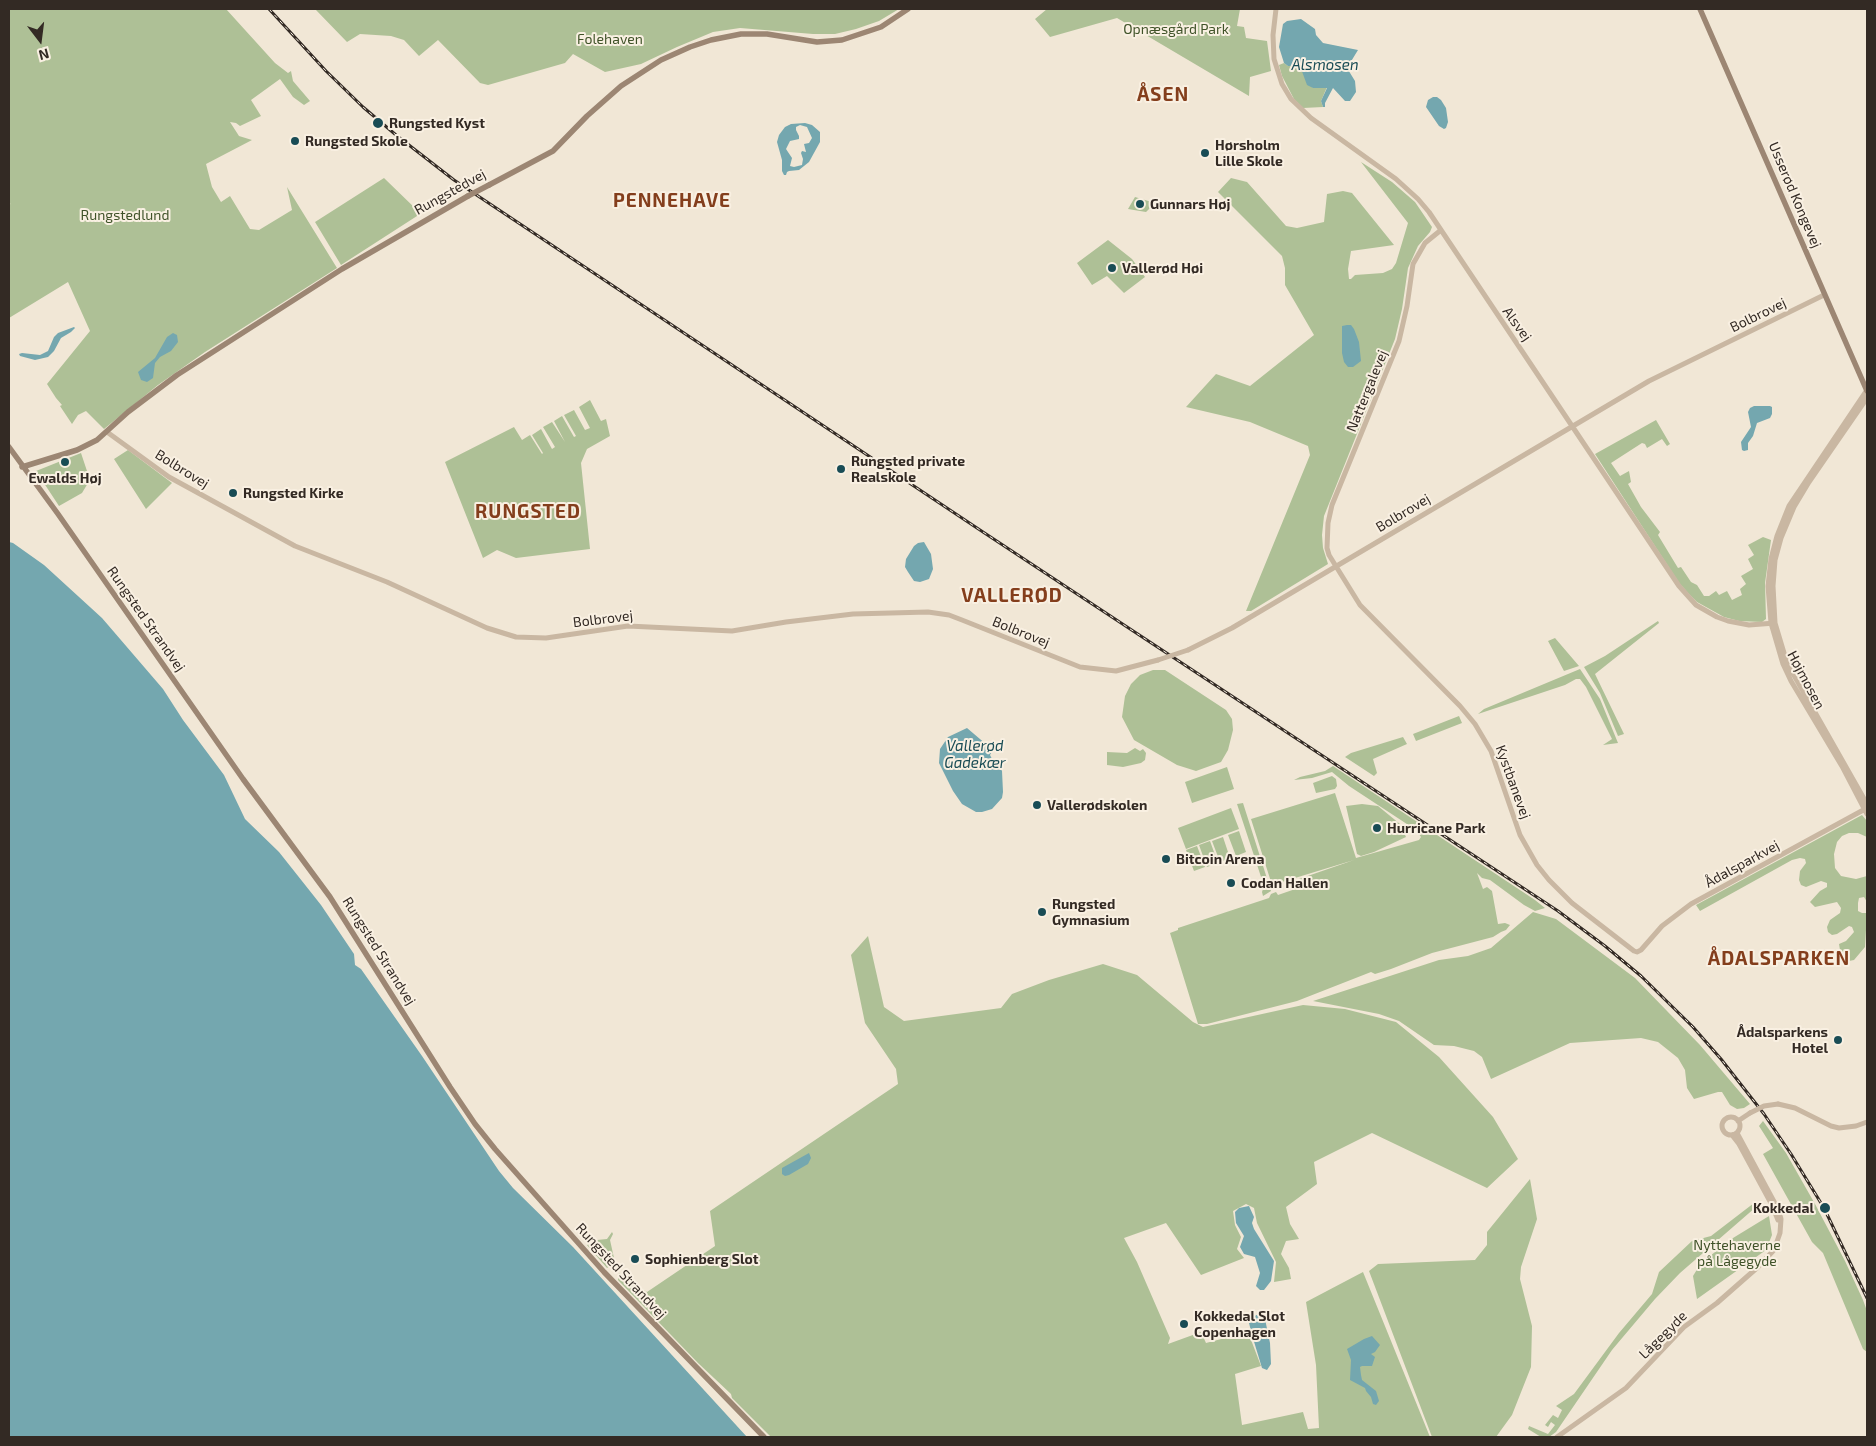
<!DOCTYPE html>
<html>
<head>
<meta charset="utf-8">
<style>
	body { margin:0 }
	#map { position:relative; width:1876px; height:1446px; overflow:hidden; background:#f1e7d6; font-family:"Exo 2",sans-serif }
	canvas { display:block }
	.frame { position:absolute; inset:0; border:10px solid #332a24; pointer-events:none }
	.north { position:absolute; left:15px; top:15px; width:50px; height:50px; -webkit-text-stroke:4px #f9f0e2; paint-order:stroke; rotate:165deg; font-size:14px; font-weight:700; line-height:20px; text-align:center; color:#332a24 }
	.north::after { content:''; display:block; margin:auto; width:18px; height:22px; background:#332a24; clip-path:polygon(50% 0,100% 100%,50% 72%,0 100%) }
</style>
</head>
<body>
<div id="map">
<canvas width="1876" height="1446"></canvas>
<div class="frame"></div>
<div class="north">N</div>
</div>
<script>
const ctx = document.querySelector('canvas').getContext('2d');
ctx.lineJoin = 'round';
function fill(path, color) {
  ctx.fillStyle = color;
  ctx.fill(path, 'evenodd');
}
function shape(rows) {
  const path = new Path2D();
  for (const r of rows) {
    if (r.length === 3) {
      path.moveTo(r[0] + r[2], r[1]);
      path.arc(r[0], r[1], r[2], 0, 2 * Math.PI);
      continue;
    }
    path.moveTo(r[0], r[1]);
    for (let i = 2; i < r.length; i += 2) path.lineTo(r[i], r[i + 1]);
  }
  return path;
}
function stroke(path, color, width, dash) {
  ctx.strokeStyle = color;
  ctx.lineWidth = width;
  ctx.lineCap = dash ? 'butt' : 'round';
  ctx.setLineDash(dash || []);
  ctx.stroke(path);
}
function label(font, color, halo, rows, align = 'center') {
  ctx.font = font + ' "Exo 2",sans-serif';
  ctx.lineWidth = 4;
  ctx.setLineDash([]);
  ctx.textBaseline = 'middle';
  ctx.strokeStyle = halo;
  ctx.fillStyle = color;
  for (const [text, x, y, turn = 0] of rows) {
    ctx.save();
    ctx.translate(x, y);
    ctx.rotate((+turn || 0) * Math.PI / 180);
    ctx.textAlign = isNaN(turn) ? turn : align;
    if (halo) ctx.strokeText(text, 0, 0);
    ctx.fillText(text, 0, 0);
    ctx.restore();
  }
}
const green = shape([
	[9,9,226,9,275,63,288,73,291,71,293,81,310,101,304,105,293,97,280,79,251,100,261,116,240,126,236,123,230,122,239,136,252,140,206,164,212,187,221,202,230,196,250,229,259,230,292,210,287,187,337,268,205,352,158,385,104,429,86,411,78,415,72,424,60,406,62,405,56,398,47,384,90,331,68,282,9,318,9,206,11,203,9,205],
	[315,9,899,9,879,21,856,29,835,34,813,34,740,28,713,32,677,47,641,64,605,72,573,54,565,63,488,85,480,83,438,40,419,56,404,40,391,36,360,34,347,42],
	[1047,9,1240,9,1237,26,1244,27,1246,38,1267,41,1271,71,1250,77,1249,96,1117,18,1050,37,1035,19],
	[1284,63,1288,66,1300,65,1313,88,1327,87,1321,101,1323,107,1303,108,1294,99,1282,76,1279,65],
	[1361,162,1392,182,1415,202,1432,227,1430,232,1418,246,1408,268,1402,309,1395,339,1324,516,1322,535,1323,548,1328,564,1251,611,1246,611,1310,455,1308,446,1250,422,1186,407,1216,374,1250,386,1314,335,1285,285,1285,268,1282,256,1218,192,1231,178,1247,182,1286,226,1297,228,1324,222,1327,194,1343,191,1352,193,1394,245,1351,251,1348,269,1349,279,1351,279,1355,275,1383,273,1392,269,1396,263,1408,223],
	[384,178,418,211,417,216,341,265,315,222],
	[1135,197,1155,203,1146,212,1128,209],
	[1108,240,1132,259,1145,277,1124,293,1107,276,1092,285,1077,263],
	[590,400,601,421,606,419,610,436,587,449,581,463,590,549,516,558,497,550,483,558,445,462,514,427,522,440,530,435,542,454,543,453,532,435,541,429,552,449,555,447,543,427,552,422,565,442,554,421,562,416,574,437,576,436,564,415,574,410,585,430,590,428,579,407],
	[1656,420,1670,444,1667,446,1662,439,1647,448,1645,444,1642,443,1611,463,1620,476,1629,471,1631,482,1628,484,1641,507,1660,532,1658,535,1678,568,1681,567,1691,582,1697,585,1704,596,1709,596,1716,591,1719,595,1727,591,1732,600,1742,595,1740,589,1746,584,1741,576,1753,569,1748,559,1754,555,1748,545,1763,537,1771,540,1765,583,1766,619,1762,622,1739,621,1724,617,1697,602,1688,593,1679,583,1595,454],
	[128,450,172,483,146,509,114,459],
	[81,453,89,477,88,483,82,493,59,506,36,471],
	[1658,621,1659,623,1595,674,1624,734,1618,736,1600,693,1584,667,1605,656],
	[1555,638,1579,666,1564,671,1548,641],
	[1580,669,1600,699,1618,743,1603,745,1612,739,1586,687,1580,679,1576,679,1565,685,1478,714,1484,709],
	[1153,670,1165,670,1226,710,1232,719,1233,730,1228,750,1221,762,1196,771,1177,765,1134,740,1122,717,1125,696,1131,684,1140,675],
	[1459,716,1462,723,1416,741,1413,734],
	[1403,737,1407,744,1373,759,1377,773,1374,776,1345,757,1351,753],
	[1135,748,1140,751,1143,749,1146,753,1145,760,1141,763,1123,767,1107,765,1107,752,1127,753],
	[1333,766,1535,900,1545,908,1535,911,1524,905,1490,880,1482,878,1477,873,1483,889,1487,887,1492,891,1498,924,1505,923,1510,925,1506,930,1501,932,1493,937,1432,953,1391,969,1375,974,1371,972,1297,1001,1207,1024,1198,1024,1170,933,1178,930,1178,928,1269,898,1271,894,1276,892,1278,895,1304,886,1298,885,1299,879,1354,860,1272,885,1251,819,1335,793,1356,858,1419,840,1421,837,1416,830,1349,786,1332,772,1312,778,1294,780,1300,777,1325,771],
	[1227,767,1234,789,1192,803,1185,782],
	[1332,776,1336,779,1337,786,1335,789,1316,793,1313,783],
	[1243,803,1271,891,1263,896,1262,892,1264,886,1237,804],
	[1362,804,1378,806,1400,824,1406,837,1374,852,1361,856,1357,854,1346,806],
	[1231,808,1239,829,1186,849,1178,828],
	[1862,815,1867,821,1867,837,1858,833,1849,833,1842,836,1837,842,1834,854,1835,868,1841,876,1856,879,1867,876,1867,902,1864,897,1859,898,1858,903,1858,911,1862,913,1867,913,1865,947,1854,960,1849,961,1843,958,1840,950,1839,944,1846,941,1854,932,1852,927,1849,926,1837,934,1832,935,1828,932,1827,927,1830,920,1840,913,1841,908,1837,902,1815,907,1810,902,1820,891,1827,887,1827,883,1821,881,1806,887,1801,885,1799,880,1800,871,1806,863,1805,859,1800,858,1792,860,1700,911,1696,905],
	[1239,831,1246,852,1236,856,1228,835],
	[1223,837,1230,858,1220,862,1212,841],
	[1210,841,1218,863,1207,867,1199,845],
	[1197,846,1205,867,1194,871,1186,850],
	[1533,912,1556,919,1635,978,1700,1045,1750,1104,1744,1108,1737,1109,1730,1105,1722,1092,1718,1092,1694,1099,1687,1088,1685,1070,1678,1058,1658,1042,1641,1038,1570,1043,1491,1079,1482,1057,1474,1051,1454,1046,1434,1045,1399,1021,1379,1014,1313,1001,1439,960,1468,956,1491,948],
	[868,936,884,1007,904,1021,1001,1008,1012,994,1049,980,1103,964,1137,975,1193,1022,1203,1027,1303,1005,1345,1009,1396,1022,1439,1057,1493,1117,1518,1159,1487,1188,1372,1133,1314,1162,1317,1184,1286,1207,1290,1224,1299,1239,1286,1241,1281,1254,1289,1268,1291,1279,1274,1282,1276,1262,1257,1223,1254,1208,1246,1204,1233,1211,1235,1225,1241,1237,1237,1249,1244,1258,1201,1275,1166,1223,1124,1238,1137,1262,1170,1338,1168,1344,1201,1332,1206,1343,1248,1332,1261,1366,1235,1374,1242,1425,1303,1412,1308,1429,1319,1428,1316,1365,1306,1302,1363,1272,1430,1437,771,1437,732,1398,731,1394,698,1363,618,1280,619,1273,647,1292,715,1246,710,1211,898,1084,896,1069,865,1023,851,955],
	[1763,1121,1786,1153,1815,1204,1845,1261,1863,1300,1867,1311,1867,1352,1863,1349,1823,1253,1812,1242,1763,1154,1773,1148,1759,1126],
	[1530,1179,1537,1219,1521,1267,1520,1279,1532,1326,1531,1367,1512,1415,1496,1437,1432,1437,1369,1271,1378,1264,1475,1260,1487,1245,1487,1232],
	[1754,1203,1756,1207,1680,1273,1655,1299,1612,1350,1556,1432,1549,1437,1541,1437,1528,1429,1529,1426,1548,1434,1555,1425,1551,1422,1548,1427,1545,1425,1553,1415,1558,1418,1562,1410,1556,1406,1574,1394,1619,1333,1652,1294,1659,1272,1692,1241,1711,1236],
	[1769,1216,1772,1235,1766,1250,1697,1299,1693,1276,1701,1263,1733,1238],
	[612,1232,613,1234,610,1240,616,1267,610,1266,607,1268,587,1245,597,1240,607,1239]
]);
const water = shape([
	[1301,19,1315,29,1316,35,1323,43,1358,50,1347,68,1355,81,1356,92,1350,101,1345,101,1333,88,1325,103,1325,107,1323,107,1321,101,1327,88,1313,88,1307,85,1300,66,1288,66,1284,63,1279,47,1283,24,1287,21],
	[1433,97,1437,97,1441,100,1446,108,1448,122,1446,128,1444,129,1439,126,1426,107,1428,100],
	[805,123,812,125,820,132,820,142,809,162,799,170,789,171,787,172,786,175,784,175,782,171,782,160,777,142,779,135,785,127,791,124],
	[800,125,807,127,812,138,809,143,804,144,806,152,802,151,801,153,803,159,802,165,794,167,790,166,792,158,786,149,790,141,799,139,799,136,796,130,796,127],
	[1347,325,1351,325,1354,329,1359,342,1361,361,1353,367,1348,367,1344,362,1342,353,1342,326],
	[74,327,75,328,71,332,61,338,54,351,48,357,35,360,20,356,19,354,22,353,40,355,48,351,54,337,58,333],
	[173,333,177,335,178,342,171,351,160,357,155,363,153,378,147,382,141,380,138,372,155,358,167,337],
	[1754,406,1770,406,1772,407,1772,414,1770,418,1757,423,1753,436,1748,443,1748,450,1744,451,1742,450,1741,442,1751,427,1748,412,1750,408],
	[9,542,13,543,44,565,102,618,163,689,183,720,224,775,245,819,279,852,321,905,354,954,355,965,361,969,422,1056,499,1171,513,1188,573,1247,747,1437,9,1437],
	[924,542,931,554,933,569,929,579,920,582,914,581,908,572,905,567,906,559,914,546,918,543],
	[967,728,987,745,991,753,990,755,992,759,996,761,1002,771,1003,792,1002,798,992,809,982,812,976,812,962,804,953,791,939,763,940,749,948,737],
	[809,1153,811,1158,808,1164,789,1175,785,1176,782,1174,782,1168],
	[1249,1206,1254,1217,1252,1223,1254,1229,1274,1261,1271,1281,1264,1290,1260,1290,1256,1286,1260,1273,1255,1257,1244,1254,1240,1247,1244,1236,1236,1223,1235,1212,1239,1208],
	[1261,1313,1265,1319,1270,1343,1271,1364,1267,1370,1262,1368,1252,1335,1248,1319],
	[1372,1336,1380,1345,1375,1352,1371,1354,1375,1357,1372,1366,1362,1366,1360,1367,1361,1375,1362,1380,1376,1391,1379,1401,1376,1405,1373,1404,1371,1397,1366,1391,1365,1388,1350,1380,1351,1360,1347,1349,1364,1339]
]);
const tertiary = shape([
	[1276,9,1273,35,1274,59,1282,84,1291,99,1311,118,1396,179,1418,199,1429,212,1679,586,1696,605,1717,617,1728,621,1749,625,1775,623],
	[1441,230,1425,243,1413,264,1407,306,1399,341,1332,505,1328,523,1327,548,1329,555,1360,605,1460,706,1475,724,1491,751,1520,835,1537,865,1549,880,1572,903,1634,951,1637,952,1641,950,1662,926,1691,904,1867,808],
	[1867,390,1789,506,1777,536,1771,559,1768,586,1771,623,1783,664,1791,681,1843,768,1867,814],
	[1867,398,1809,482,1794,507,1781,538,1775,560,1773,586,1775,623,1787,663,1867,804],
	[107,432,169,477,295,546,387,582,487,628,516,637,546,638,628,626,732,631,786,622,853,614,928,612,949,615,962,620,1080,667,1116,671,1158,660],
	[1188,650,1232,628,1649,381,1824,295],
	[1778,1104,1795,1108,1831,1126,1839,1128,1856,1126,1867,1122],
	[1731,1126,9],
	[1738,1121,1750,1113],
	[1732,1135,1739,1144,1772,1205,1778,1220],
	[1557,1437,1626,1388,1684,1327,1717,1303,1758,1267,1774,1250,1780,1233,1781,1219,1778,1209,1737,1133]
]);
const secondary = shape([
	[1700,9,1867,391],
	[489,185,553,151,587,116,621,86,661,60,690,47,711,40,741,34,767,34,817,42,842,40,881,27,908,9],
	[9,447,58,514,243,779,330,897,450,1087,475,1124,495,1149,604,1272,764,1437],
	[22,467,77,450,97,440,128,412,177,375,342,269,468,196]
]);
const rail = shape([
	[269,9,326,71,363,107,396,135,454,180,983,532,1558,911,1605,946,1641,976,1693,1027,1721,1059,1764,1114,1791,1154,1824,1208,1867,1298]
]);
const tertiaryBridge = shape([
	[1158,660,1188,650],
	[1750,1113,1764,1106,1778,1104]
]);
const secondaryBridge = shape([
	[468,196,489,185]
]);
const markers = [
	[378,123,6,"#194c55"],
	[295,141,5,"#194c55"],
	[1205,153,5,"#194c55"],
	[1140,204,5,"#194c55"],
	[1112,268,5,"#194c55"],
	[65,462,5,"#194c55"],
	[841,469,5,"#194c55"],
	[233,493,5,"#194c55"],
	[1037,805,5,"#194c55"],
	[1377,828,5,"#194c55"],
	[1166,859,5,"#194c55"],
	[1231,883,5,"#194c55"],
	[1042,912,5,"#194c55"],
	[1838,1040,5,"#194c55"],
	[1825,1208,6,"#194c55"],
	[635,1259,5,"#194c55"],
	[1184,1324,5,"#194c55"]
];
const parkNames = [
	["Opnæsgård Park",1176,29],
	["Folehaven",610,39],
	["Rungstedlund",125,215],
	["Nyttehaverne",1737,1245],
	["på Lågegyde",1737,1261]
];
const poiNames = [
	["Rungsted Kyst",389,123],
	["Rungsted Skole",305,141],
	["Hørsholm",1215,145],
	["Lille Skole",1215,161],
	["Gunnars Høj",1150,204],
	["Vallerød Høi",1122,268],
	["Rungsted private",851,461],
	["Realskole",851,477],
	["Ewalds Høj",65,478,"center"],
	["Rungsted Kirke",243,493],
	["Vallerødskolen",1047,805],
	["Hurricane Park",1387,828],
	["Bitcoin Arena",1176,859],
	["Codan Hallen",1241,883],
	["Rungsted",1052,904],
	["Gymnasium",1052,920],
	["Ådalsparkens",1828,1032,"right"],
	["Hotel",1828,1048,"right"],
	["Kokkedal",1814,1208,"right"],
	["Sophienberg Slot",645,1259],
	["Kokkedal Slot",1194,1316],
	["Copenhagen",1194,1332]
];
const streetNames = [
	["Rungstedvej",450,192,-29],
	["Usserød Kongevej",1795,195,67],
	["Bolbrovej",1758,315,-26],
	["Alsvej",1517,324,54],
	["Nattergalevej",1367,391,-68],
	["Bolbrovej",182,469,32],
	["Bolbrovej",1403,513,-31],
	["Rungsted Strandvej",146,619,55],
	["Bolbrovej",603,619,-7],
	["Bolbrovej",1021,632,22],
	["Højmosen",1806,680,62],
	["Kystbanevej",1513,782,70],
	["Ådalsparkvej",1742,864,-29],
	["Rungsted Strandvej",379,951,58],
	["Rungsted Strandvej",621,1271,47],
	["Lågegyde",1663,1335,-45]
];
const waterNames = [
	["Alsmosen",1325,65],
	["Vallerød",975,746],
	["Gadekær",975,763]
];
const districtNames = [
	["ÅSEN",1163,95],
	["PENNEHAVE",672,201],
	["RUNGSTED",528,512],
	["VALLERØD",1012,596],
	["ÅDALSPARKEN",1779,959]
];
fill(green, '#aec096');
fill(water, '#74a7af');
stroke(tertiary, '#c9b7a2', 5);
stroke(secondary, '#9c8673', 5.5);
stroke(rail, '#332a24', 3);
stroke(rail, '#f9f0e2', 1, [4]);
stroke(tertiaryBridge, '#c9b7a2', 5);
stroke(secondaryBridge, '#9c8673', 5.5);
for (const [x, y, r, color] of markers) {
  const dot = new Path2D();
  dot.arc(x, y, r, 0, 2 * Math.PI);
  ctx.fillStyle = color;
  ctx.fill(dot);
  stroke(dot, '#f9f0e2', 2);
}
label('14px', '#3f5228', '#f9f0e2', parkNames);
label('bold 14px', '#332a24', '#f9f0e2', poiNames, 'left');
label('14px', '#332a24', '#f9f0e2', streetNames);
label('italic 15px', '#194c55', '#f9f0e2', waterNames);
ctx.letterSpacing = '1px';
label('bold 19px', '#843e1c', '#f9f0e2', districtNames);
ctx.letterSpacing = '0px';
</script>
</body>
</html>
